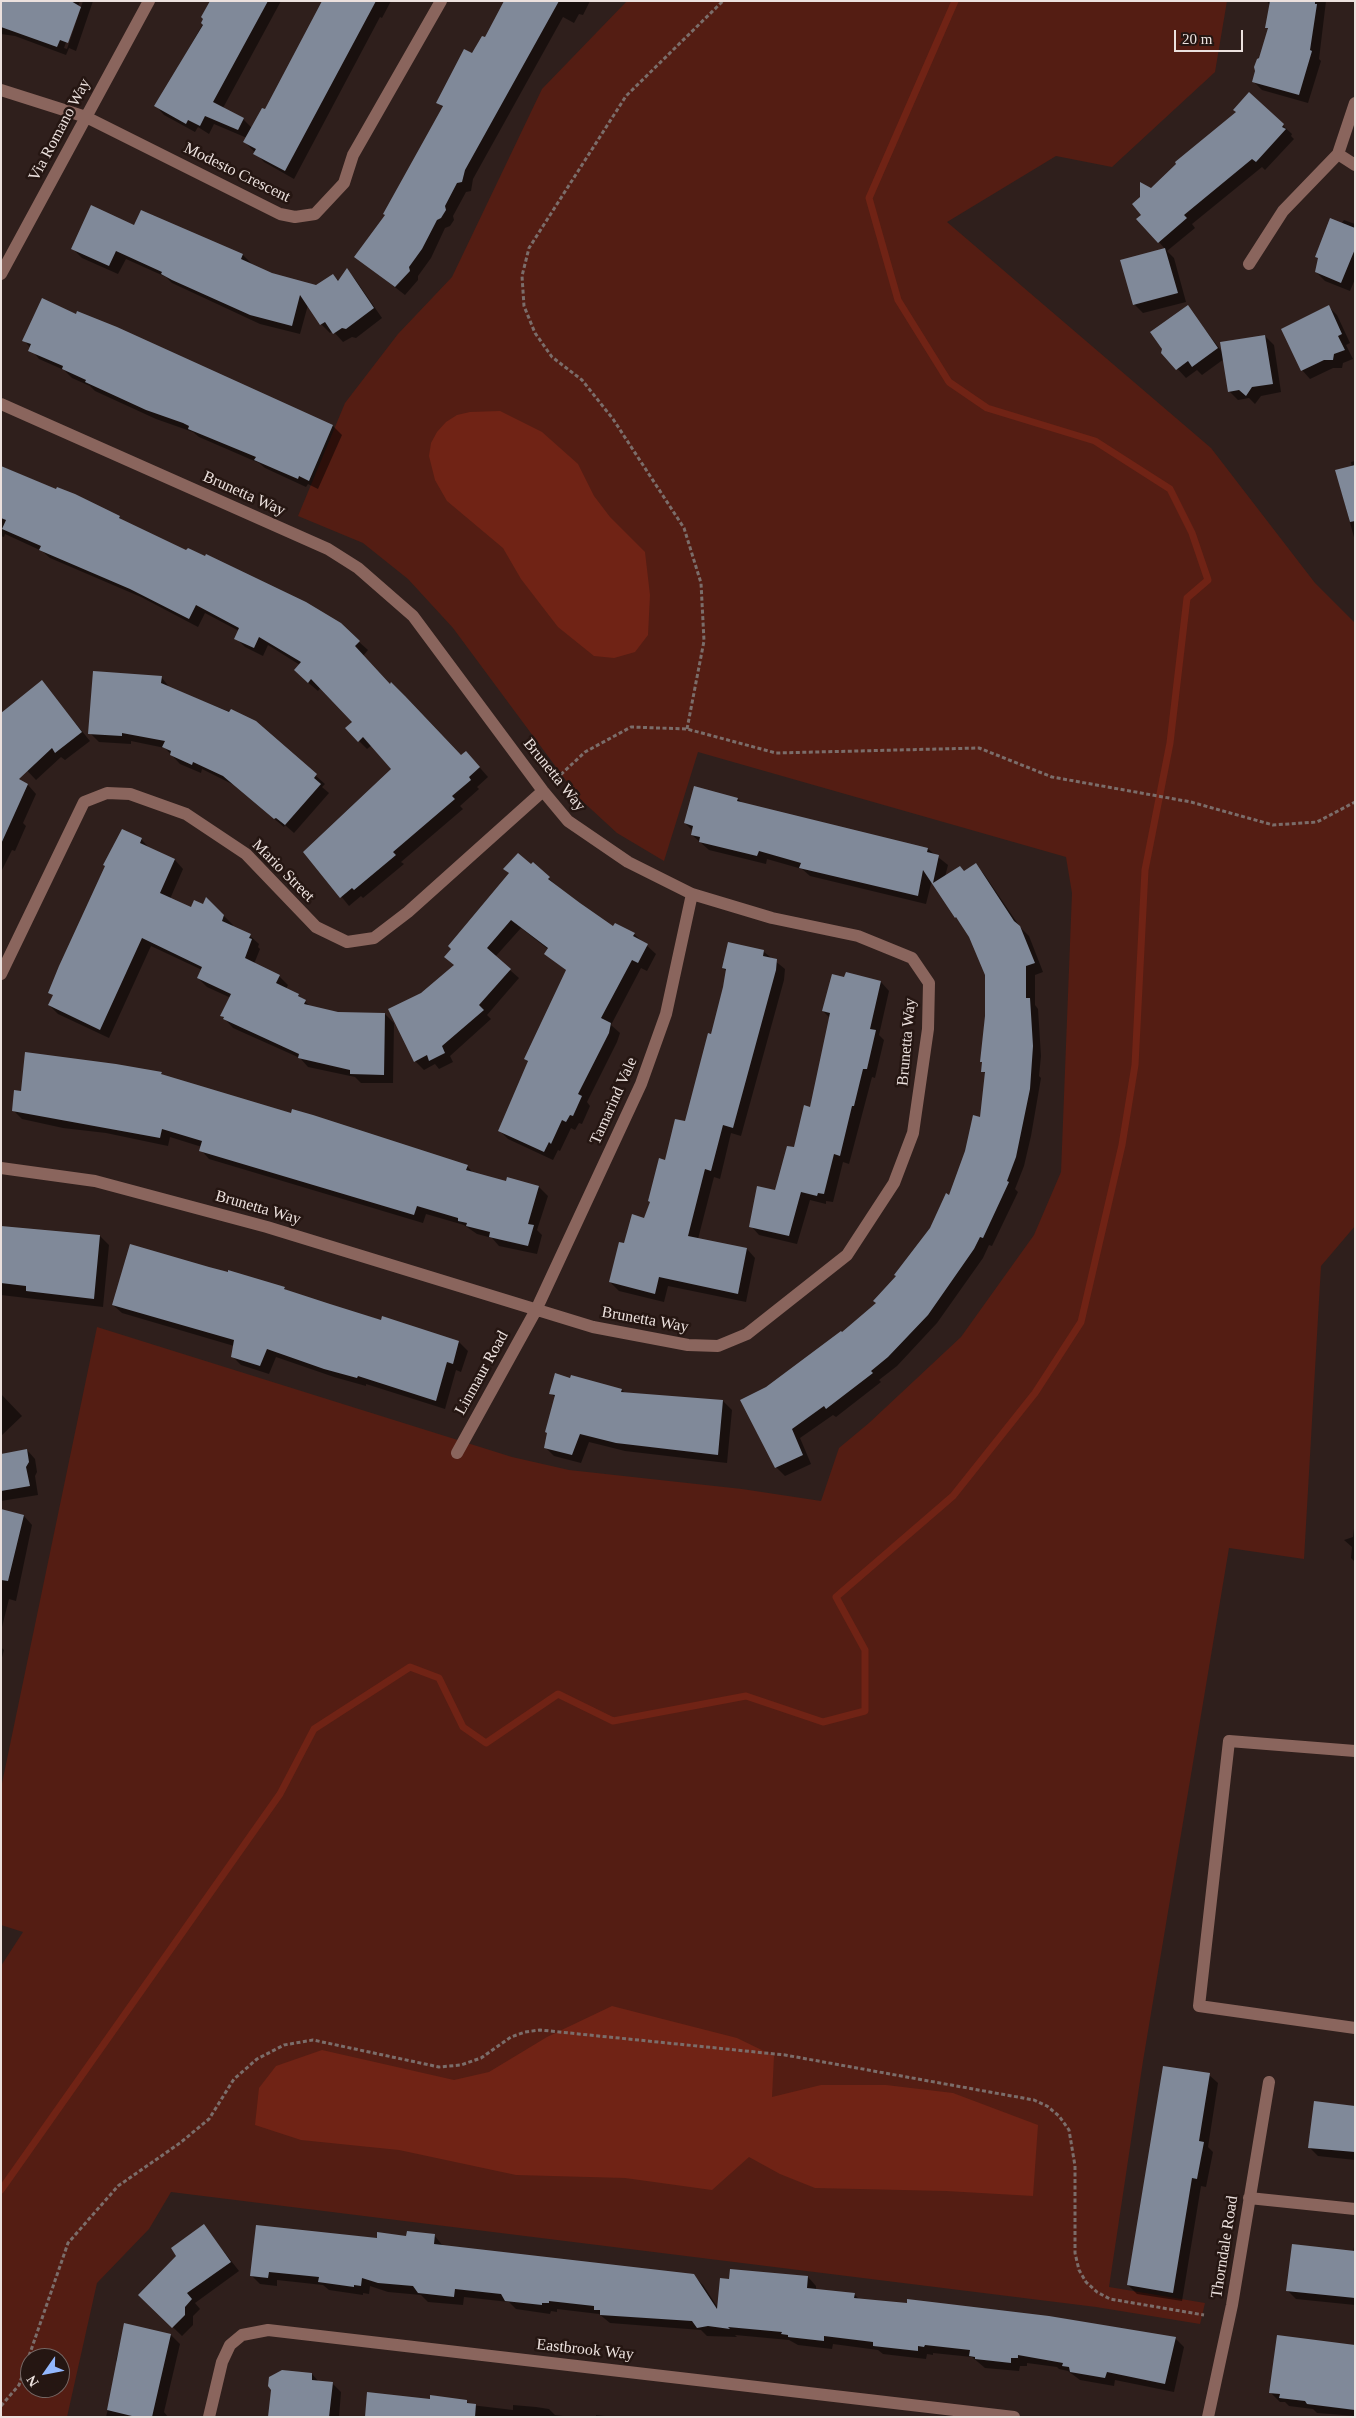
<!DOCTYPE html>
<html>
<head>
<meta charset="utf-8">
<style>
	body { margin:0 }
	#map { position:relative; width:1356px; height:2418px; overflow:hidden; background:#2f1f1c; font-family:Georgia,serif }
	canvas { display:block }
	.frame { position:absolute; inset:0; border:2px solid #ece1de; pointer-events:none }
	.north { position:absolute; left:20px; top:2348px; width:50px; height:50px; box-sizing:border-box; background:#251612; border:1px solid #756764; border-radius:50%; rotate:237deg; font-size:14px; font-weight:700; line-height:20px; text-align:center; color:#ece1de }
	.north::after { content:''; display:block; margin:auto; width:18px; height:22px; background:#93b7fd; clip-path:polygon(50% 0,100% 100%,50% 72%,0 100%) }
	.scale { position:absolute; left:1174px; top:30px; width:69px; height:22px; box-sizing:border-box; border:2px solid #ece1de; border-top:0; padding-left:6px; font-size:15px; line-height:18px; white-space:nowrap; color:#ece1de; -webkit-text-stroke:4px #251612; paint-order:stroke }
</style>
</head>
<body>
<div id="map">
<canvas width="1356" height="2418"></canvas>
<div class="frame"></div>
<div class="north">N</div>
<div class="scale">20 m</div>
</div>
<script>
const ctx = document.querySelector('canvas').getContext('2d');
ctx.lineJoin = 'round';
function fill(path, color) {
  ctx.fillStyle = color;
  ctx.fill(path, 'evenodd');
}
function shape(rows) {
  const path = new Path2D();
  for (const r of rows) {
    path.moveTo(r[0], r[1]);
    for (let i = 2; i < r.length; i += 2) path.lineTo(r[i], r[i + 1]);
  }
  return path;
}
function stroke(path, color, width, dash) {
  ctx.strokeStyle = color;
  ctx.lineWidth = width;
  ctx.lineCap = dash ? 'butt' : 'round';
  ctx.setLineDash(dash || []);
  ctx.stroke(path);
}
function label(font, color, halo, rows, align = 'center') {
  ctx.font = font + ' Georgia,serif';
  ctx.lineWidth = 5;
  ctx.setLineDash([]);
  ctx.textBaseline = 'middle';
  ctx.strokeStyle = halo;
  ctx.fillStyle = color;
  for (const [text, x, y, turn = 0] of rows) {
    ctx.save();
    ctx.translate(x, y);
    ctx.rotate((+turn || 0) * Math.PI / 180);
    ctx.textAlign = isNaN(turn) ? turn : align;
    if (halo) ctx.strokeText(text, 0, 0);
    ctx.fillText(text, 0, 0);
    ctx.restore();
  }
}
const green = shape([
	[627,1,1227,1,1215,72,1112,167,1056,156,947,222,1211,448,1315,583,1355,623,1355,1226,1321,1266,1304,1559,1229,1548,1143,2061,1109,2287,1205,2303,1200,2324,1096,2307,171,2192,149,2229,97,2283,67,2417,1,2417,1,1966,23,1932,1,1925,1,1788,97,1327,512,1457,569,1470,742,1489,821,1501,839,1448,869,1423,961,1337,1034,1235,1061,1172,1072,893,1066,857,698,752,664,861,617,833,579,798,453,628,408,579,363,543,298,516,345,403,398,334,452,277,542,89],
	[30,2358,60,2358,60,2388,30,2388]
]);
const water = shape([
	[500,411,542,432,578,464,594,496,610,517,645,552,650,595,648,635,635,652,614,658,594,656,558,627,521,579,503,548,447,501,435,480,429,456,431,443,437,432,446,422,457,415,470,412],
	[612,2006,737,2038,774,2056,772,2097,821,2085,886,2085,953,2093,1038,2125,1033,2196,946,2191,815,2188,780,2174,749,2157,712,2190,625,2178,516,2175,399,2150,301,2140,255,2125,259,2088,276,2066,322,2050,454,2080,489,2072,547,2037]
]);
const shadow = shape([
	[1,1,80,1,64,48,67,49,83,1,93,1,76,51,69,48,66,55,15,36,1,34],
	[216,1,281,1,223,108,243,119,253,129,265,111,325,1,391,1,382,18,380,17,294,179,264,162,245,142,247,138,214,124,209,134,198,127,195,132,164,115,156,106],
	[521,1,590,1,583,15,579,14,574,23,563,17,473,179,471,191,466,192,453,216,454,220,450,226,445,228,431,258,418,276,418,280,405,295,356,257,386,215,443,108,438,102,485,39],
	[1267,1,1326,1,1319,59,1321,61,1308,103,1262,90,1253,81,1269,30,1266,27,1270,6],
	[1249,94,1292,134,1291,136,1294,139,1265,170,1262,167,1192,224,1195,228,1167,251,1174,258,1186,302,1143,313,1134,304,1121,261,1165,249,1159,242,1143,215,1151,190,1237,112],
	[141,211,243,255,252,264,271,274,316,287,333,275,339,281,347,270,355,279,382,318,356,338,352,337,343,342,333,331,330,333,321,324,308,305,300,334,260,324,172,283,166,277,126,259,118,274,82,258,73,249,134,226],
	[1344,220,1355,224,1355,279,1350,291,1325,281,1316,272,1319,258],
	[1187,306,1223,353,1265,336,1274,345,1281,392,1261,396,1255,404,1249,398,1238,400,1229,391,1224,359,1202,375,1197,370,1186,378,1162,352],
	[1328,306,1337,315,1350,343,1346,345,1353,359,1343,363,1342,368,1333,368,1310,379,1302,370],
	[76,315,116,328,333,426,342,435,318,489,308,484,306,487,265,468,259,463,199,437,193,432,156,419,95,391,90,386,72,378,64,370,39,359,24,340],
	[1355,461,1355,541,1336,471,1352,467,1351,462],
	[1,466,119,517,125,523,359,642,368,650,363,656,390,685,461,756,474,761,488,777,477,787,479,789,460,806,463,809,401,862,404,864,363,898,361,896,349,906,305,852,393,769,372,745,367,749,359,741,353,722,321,687,318,691,304,679,300,665,268,645,263,656,245,647,236,638,239,631,205,613,198,627,141,597,50,558,42,551,5,534,4,537,1,536],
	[162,678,170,688,255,722,325,784,322,787,329,793,294,833,285,825,284,827,234,785,202,769,201,773,180,764,165,748,131,741,131,744,99,742,90,733],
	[42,682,90,741,65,760,61,757,36,780,1,743],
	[1,773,28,785,36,794,23,823,26,826,15,851,12,850,1,872],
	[738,799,742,803,928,849,948,865,945,877,964,872,976,865,984,874,1020,927,1029,936,1043,972,1035,975,1035,1005,1038,1009,1041,1056,1039,1076,1041,1078,1031,1136,1024,1166,1015,1189,1018,1192,992,1246,989,1245,983,1258,937,1323,897,1366,879,1380,881,1382,836,1417,833,1415,800,1438,811,1464,785,1476,776,1467,767,1388,842,1334,878,1304,931,1229,950,1196,981,1119,986,1074,983,1071,987,1016,986,975,970,936,932,880,926,904,810,876,802,869,767,859,766,864,709,850,692,835,693,831,685,823],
	[141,839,150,849,175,860,183,869,170,899,191,909,204,906,207,899,233,925,232,927,250,936,259,944,258,947,260,949,254,964,279,976,288,985,286,989,298,995,311,1007,338,1013,385,1014,394,1023,393,1083,361,1083,355,1077,308,1067,300,1058,233,1028,222,1016,231,998,207,987,198,978,202,970,151,946,109,1038,58,1014,49,1005,54,996,50,992],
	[533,864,558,887,613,928,634,934,656,954,647,971,641,968,611,1025,620,1033,617,1042,587,1102,590,1106,582,1124,579,1123,575,1130,571,1128,560,1151,558,1150,553,1160,508,1139,499,1130,528,1062,525,1059,567,971,546,954,549,950,521,928,495,957,519,978,487,1015,491,1019,450,1056,453,1062,439,1069,435,1064,424,1070,415,1061,422,994,455,965],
	[764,952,785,969,784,980,741,1136,731,1133,720,1179,714,1177,698,1239,747,1249,755,1258,746,1302,668,1286,664,1302,619,1291,610,1282,625,1245,645,1219,666,1161,686,1123,712,1036,727,972,723,968],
	[845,979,881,982,889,991,879,1035,884,1040,875,1078,872,1077,849,1164,843,1162,833,1202,826,1201,826,1204,810,1200,797,1244,759,1235,751,1226,776,1192,811,1108,830,1018,823,1011],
	[161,1074,164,1076,467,1166,474,1174,507,1183,508,1178,539,1187,548,1196,537,1230,542,1235,537,1254,499,1246,492,1238,477,1234,464,1225,426,1214,423,1223,209,1159,201,1150,202,1147,170,1137,168,1146,106,1133,63,1128,22,1119,13,1110,22,1092],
	[1,1227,100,1236,109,1245,103,1307,1,1295],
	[284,1288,288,1292,330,1306,459,1342,468,1351,461,1372,456,1370,445,1409,366,1384,366,1386,334,1377,276,1357,269,1374,241,1365,232,1356,234,1346,122,1313,113,1305],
	[622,1390,626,1394,723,1401,732,1410,727,1463,625,1451,589,1442,581,1463,554,1456,545,1447,556,1398,550,1393],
	[1,1394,22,1416,1,1436],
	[27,1450,35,1459,37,1472,35,1476,38,1495,1,1501,1,1455],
	[1,1511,24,1516,32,1525,16,1601,9,1599,1,1631],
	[1355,1520,1355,1562,1351,1558,1352,1547,1344,1540,1353,1537],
	[1,1647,4,1650,1,1661],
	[1209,2075,1218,2083,1208,2147,1213,2152,1206,2187,1201,2186,1182,2301,1137,2294,1128,2285],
	[1355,2108,1355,2160,1318,2156,1309,2147],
	[204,2226,239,2271,195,2303,200,2309,193,2316,193,2325,182,2336,140,2295],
	[434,2235,443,2246,693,2275,703,2285,718,2308,730,2280,808,2277,816,2286,816,2290,854,2294,860,2300,1175,2338,1184,2347,1174,2392,1115,2380,1114,2386,1080,2380,1068,2371,1059,2369,1057,2367,1027,2363,1027,2366,1020,2366,1019,2371,985,2368,972,2357,933,2353,933,2355,927,2354,926,2359,883,2354,878,2350,833,2344,832,2349,798,2345,789,2340,735,2335,737,2337,707,2336,701,2330,610,2323,599,2314,557,2309,557,2312,551,2311,550,2314,516,2309,509,2302,464,2297,463,2305,428,2302,421,2295,388,2292,370,2286,369,2294,363,2293,363,2295,329,2290,323,2285,277,2280,277,2286,260,2284,251,2275,378,2239],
	[1354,2247,1355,2305,1296,2299,1287,2290,1353,2252],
	[125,2324,171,2335,180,2344,164,2412,168,2417,106,2417,119,2364,116,2361],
	[1355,2345,1355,2416,1317,2413,1313,2409,1289,2406,1285,2402,1280,2402,1271,2393],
	[312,2374,319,2382,332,2383,341,2392,339,2417,269,2417],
	[431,2401,466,2401,471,2405,513,2410,513,2405,536,2407,549,2409,555,2415,572,2417,366,2417],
	[596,2415,613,2417,596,2417]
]);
const stream = shape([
	[1,2190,280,1794,314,1729,410,1667,439,1678,463,1727,486,1743,558,1694,613,1721,746,1696,823,1722,865,1711,865,1650,836,1597,953,1496,1035,1393,1081,1322,1122,1145,1135,1065,1145,870,1170,743,1187,598,1208,580,1192,533,1170,489,1095,441,987,408,949,382,898,300,869,198,955,1]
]);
const building = shape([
	[1,1,71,1,81,7,68,43,60,40,57,47,1,27],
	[210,1,268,1,213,102,244,118,238,130,205,116,200,126,188,120,186,124,154,106,203,25,201,23,203,19,201,17],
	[322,1,376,1,285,171,253,154,256,149,243,142,262,108,265,109],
	[504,1,559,1,465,170,462,182,457,183,445,206,446,210,441,218,437,220,422,249,409,267,410,271,395,287,354,257,385,215,383,214,443,106,436,103,464,49,472,53,482,36,485,37],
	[1270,1,1315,1,1315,4,1317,4,1310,50,1312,51,1299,95,1252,82,1255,71,1254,67,1257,59,1259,58,1268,28,1265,28],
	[1249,92,1284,124,1282,127,1286,129,1256,162,1252,159,1184,215,1187,218,1158,243,1136,219,1141,215,1132,204,1140,197,1140,182,1151,188,1176,164,1175,162,1236,112,1233,110],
	[91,205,134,225,141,210,243,254,241,259,272,273,316,285,333,274,338,281,347,268,374,308,346,329,342,328,333,334,325,322,320,325,300,295,292,326,250,315,172,280,161,274,162,272,116,251,109,266,71,249],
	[1330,218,1355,228,1355,249,1341,283,1315,272,1318,258,1315,257],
	[1165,248,1178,293,1133,305,1120,260],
	[42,298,76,314,77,311,117,327,333,425,309,481,299,476,298,479,277,470,254,460,256,457,188,429,189,426,183,423,146,410,85,382,86,380,62,369,63,366,28,351,31,344,22,341],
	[1188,305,1218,348,1192,367,1188,361,1176,370,1161,353,1162,349,1150,332],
	[1329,305,1342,334,1338,336,1345,350,1334,354,1333,360,1324,360,1301,371,1281,329],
	[1265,335,1273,384,1252,387,1246,396,1239,390,1228,392,1220,342],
	[1355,465,1355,521,1350,522,1335,470],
	[1,466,56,489,57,487,75,494,120,516,119,518,186,550,188,548,205,556,206,554,306,602,341,623,360,641,355,646,390,684,391,682,405,696,461,755,466,751,480,767,469,777,471,780,452,796,455,799,393,852,396,855,354,890,352,888,340,898,303,852,391,769,363,737,358,742,345,728,352,722,311,679,308,683,294,670,301,662,259,637,254,648,234,639,239,628,196,605,189,619,130,589,39,550,41,546,2,529,6,520,1,518],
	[93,671,162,676,161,683,229,712,231,709,256,721,317,774,314,778,321,784,285,825,276,818,274,819,223,776,193,762,192,765,170,755,171,751,162,747,165,741,122,733,122,736,88,734],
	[42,680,82,732,55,753,52,748,19,779,28,784,1,844,1,713],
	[694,786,738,798,737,801,928,848,927,852,939,855,933,883,960,866,964,871,976,863,1014,921,1020,926,1035,963,1026,966,1026,998,1030,998,1033,1046,1030,1089,1016,1157,1007,1181,1009,1182,983,1238,980,1237,974,1249,928,1315,888,1357,871,1371,873,1373,826,1409,824,1406,792,1429,803,1455,775,1468,740,1400,766,1387,841,1331,842,1332,876,1303,873,1301,896,1276,894,1275,930,1228,946,1193,949,1195,965,1151,973,1115,980,1117,985,1072,981,1072,982,1062,980,1062,985,1016,985,975,969,937,956,917,955,918,923,870,918,896,799,868,801,863,759,851,757,856,699,842,700,837,691,835,693,826,684,823],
	[122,829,142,838,140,843,175,859,160,893,191,907,194,900,203,904,206,897,224,915,222,921,251,934,249,938,252,939,245,958,280,975,276,983,299,994,298,996,306,1000,304,1004,338,1012,385,1013,384,1075,350,1074,350,1070,298,1058,299,1054,223,1019,224,1017,220,1016,231,994,197,978,202,967,142,938,100,1030,48,1005,53,995,48,993,59,966,105,866,103,865],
	[518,853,531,864,533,862,550,877,548,879,580,903,613,926,615,923,635,933,633,936,648,944,638,963,632,960,601,1018,611,1023,609,1033,578,1094,582,1096,573,1116,570,1115,566,1122,562,1120,551,1144,549,1142,544,1152,498,1131,528,1061,524,1059,566,970,544,954,548,948,511,920,487,948,511,969,479,1005,484,1010,442,1046,445,1053,429,1061,427,1055,414,1062,388,1009,421,993,454,965,444,957,451,949,448,946,509,873,503,869],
	[728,942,764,950,763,956,777,959,776,970,733,1128,723,1125,711,1171,705,1169,688,1236,747,1248,738,1294,659,1277,655,1294,609,1282,619,1242,624,1243,632,1214,644,1218,650,1202,648,1201,659,1158,665,1160,675,1119,685,1121,708,1033,711,1034,723,987,726,969,722,968],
	[846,972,881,981,870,1029,876,1030,867,1069,863,1069,854,1106,852,1106,840,1156,834,1154,824,1194,818,1193,817,1196,801,1192,789,1236,749,1227,757,1186,775,1190,787,1146,794,1147,804,1105,810,1107,830,1013,822,1011,829,985,832,974,844,977],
	[25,1052,116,1064,162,1072,161,1074,291,1113,292,1109,313,1115,468,1165,466,1170,506,1181,507,1177,539,1186,528,1224,534,1225,528,1246,489,1237,490,1232,466,1226,467,1223,458,1221,458,1218,417,1206,414,1215,199,1151,202,1141,162,1129,160,1138,12,1111,14,1090,21,1091],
	[1,1226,100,1235,94,1299,26,1291,26,1286,1,1283],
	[130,1244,209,1267,228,1272,228,1270,285,1287,284,1289,330,1304,381,1320,382,1316,459,1341,453,1364,447,1362,436,1401,358,1376,357,1378,324,1369,267,1349,260,1366,231,1357,234,1340,112,1305],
	[555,1373,570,1378,571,1375,622,1389,621,1392,723,1400,718,1455,616,1443,580,1434,572,1455,544,1448,547,1433,545,1432,555,1395,549,1394],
	[27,1449,29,1462,26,1467,30,1486,1,1491,1,1454],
	[1,1509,24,1515,8,1581,1,1580],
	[1163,2066,1210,2073,1199,2141,1204,2142,1197,2179,1192,2178,1173,2293,1127,2285],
	[1314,2101,1355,2106,1355,2152,1308,2148],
	[204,2224,231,2262,187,2293,192,2299,185,2307,185,2315,172,2328,138,2295,176,2256,171,2248],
	[256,2225,377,2238,377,2232,406,2236,407,2231,435,2234,434,2244,694,2274,717,2309,720,2278,729,2279,730,2269,808,2276,807,2288,855,2293,854,2298,907,2303,907,2299,1049,2316,1176,2337,1165,2384,1107,2372,1105,2378,1070,2372,1069,2367,1062,2366,1063,2363,1018,2355,1018,2358,1011,2358,1011,2363,975,2359,975,2357,969,2356,970,2350,925,2345,924,2347,918,2346,918,2351,873,2346,873,2342,824,2336,824,2341,788,2337,788,2335,781,2334,782,2332,728,2327,730,2329,708,2326,697,2328,692,2321,600,2315,600,2310,594,2310,594,2306,549,2301,549,2303,542,2303,542,2305,505,2301,501,2294,455,2289,454,2297,418,2293,413,2286,378,2283,362,2278,361,2286,354,2285,354,2287,318,2282,319,2277,269,2272,268,2278,250,2276],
	[1292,2244,1355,2251,1355,2298,1286,2291],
	[124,2323,171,2334,152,2417,136,2417,107,2410],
	[1277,2335,1355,2345,1355,2410,1307,2404,1305,2401,1279,2398,1280,2394,1269,2393],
	[282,2370,312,2373,312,2380,333,2382,329,2417,268,2417,271,2390,268,2386,269,2377],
	[367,2392,430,2399,430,2395,467,2400,467,2403,476,2404,475,2417,365,2417]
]);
const path = shape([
	[687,729,704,641,701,583,684,528,613,419,582,380,552,357,535,333,524,306,522,276,529,248,626,96,723,1],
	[556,779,585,752,631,727,687,729,776,753,979,748,1052,777,1191,802,1273,825,1317,822,1355,802],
	[1,2406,19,2385,68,2243,118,2186,180,2143,209,2119,234,2079,257,2059,284,2045,313,2040,439,2067,461,2065,481,2058,511,2037,525,2032,540,2030,785,2055,1034,2100,1047,2106,1059,2116,1069,2130,1075,2166,1075,2253,1079,2270,1086,2282,1097,2292,1110,2299,1204,2315]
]);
const minor = shape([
	[1,90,86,117,280,214,295,217,315,214,344,183,353,155,441,1],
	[1338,154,1355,165],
	[1249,264,1283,211,1338,154,1355,103],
	[1,274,149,1],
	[1,404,328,549,358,568,413,616,543,791,568,821,628,862,692,894,772,918,858,936,912,958,929,983,928,1029,913,1133,894,1183,847,1255,747,1334,718,1346,688,1345,593,1327,267,1227,95,1181,1,1168],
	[1,974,84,802,107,793,130,794,186,814,246,854,316,927,347,942,374,938,408,912,543,791],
	[457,1453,536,1310,641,1084,666,1014,692,894],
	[1355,1751,1229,1741,1199,2006,1355,2028],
	[1249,2198,1355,2209],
	[209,2417,222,2362,230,2345,242,2335,268,2330,1014,2417],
	[1208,2417,1232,2305,1269,2082]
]);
const streetNames = [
	["Via Romano Way",60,130,-62],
	["Modesto Crescent",237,173,26],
	["Brunetta Way",244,494,24],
	["Brunetta Way",554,775,51],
	["Mario Street",283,871,45],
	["Brunetta Way",907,1042,-85],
	["Tamarind Vale",614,1101,-66],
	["Brunetta Way",258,1208,16],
	["Brunetta Way",645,1320,10],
	["Linmaur Road",482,1373,-61],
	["Thorndale Road",1225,2247,-81],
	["Eastbrook Way",585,2350,6]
];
fill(green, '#541d13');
fill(water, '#702315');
fill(shadow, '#0007');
stroke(stream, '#702315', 7);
fill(building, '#808999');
stroke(path, '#7b6d6a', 3, [4, 2.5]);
stroke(minor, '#8a655d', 12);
label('16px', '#ece1de', '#251612', streetNames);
</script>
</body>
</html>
